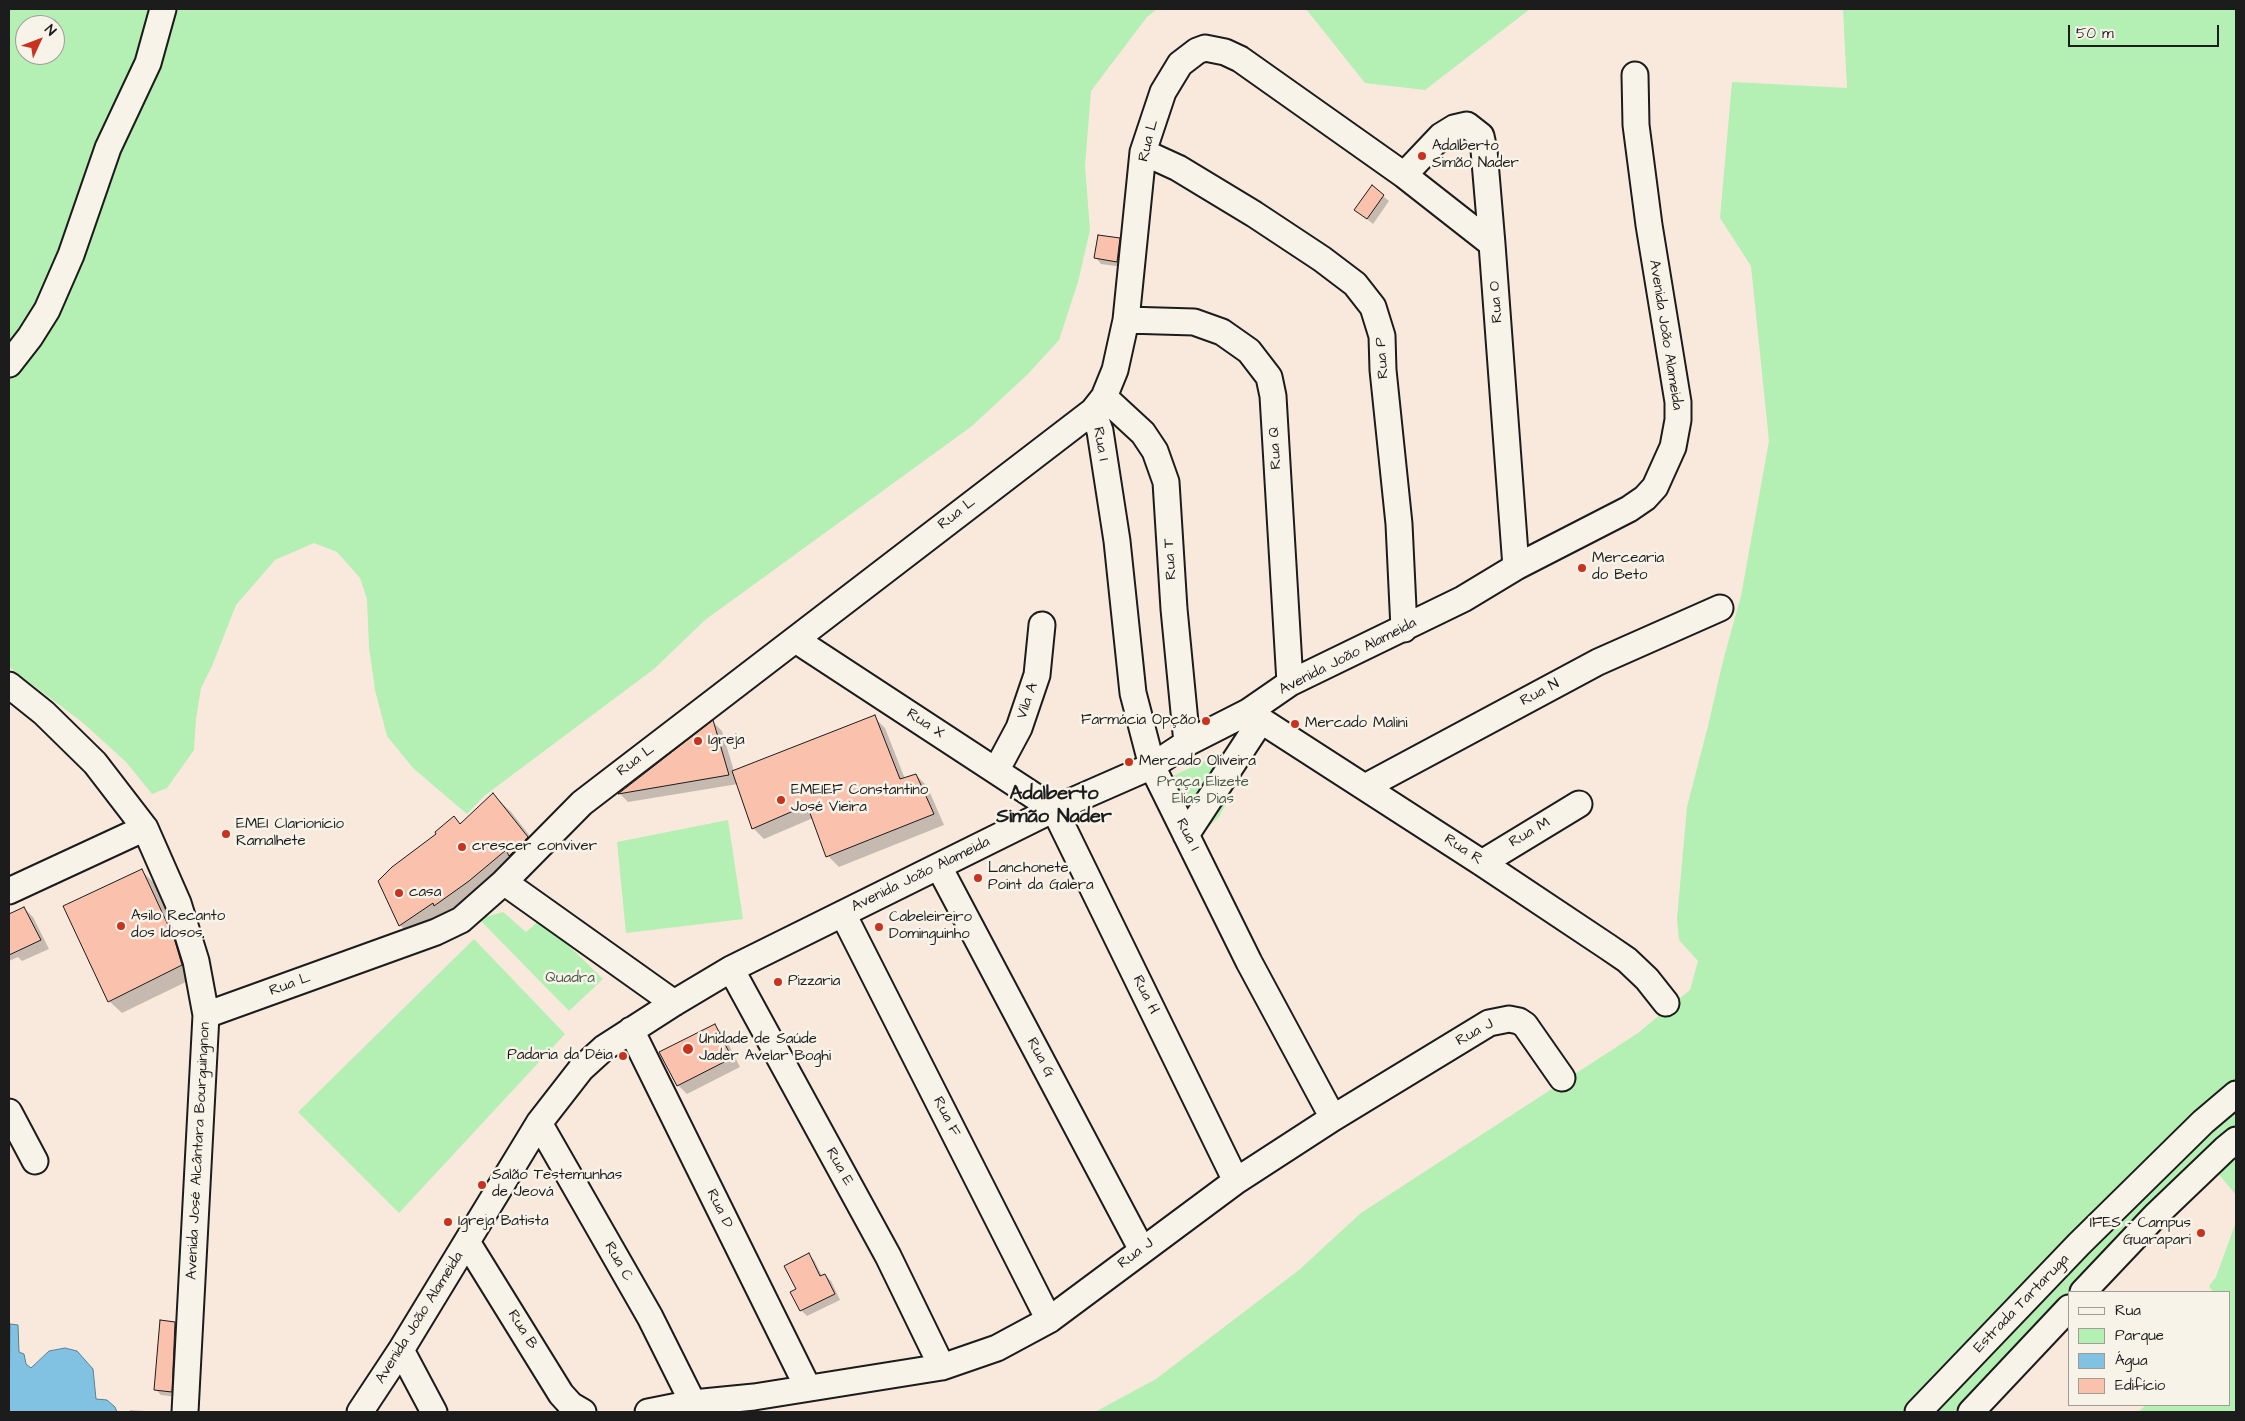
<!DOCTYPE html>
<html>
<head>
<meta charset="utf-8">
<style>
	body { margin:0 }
	#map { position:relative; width:2245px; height:1421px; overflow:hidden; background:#f8e9dc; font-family:"Architects Daughter",sans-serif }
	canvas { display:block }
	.frame { position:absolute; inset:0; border:10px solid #1c1c1c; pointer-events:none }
	.legend { position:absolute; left:2068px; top:1291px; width:162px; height:115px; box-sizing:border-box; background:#f7f3e8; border:1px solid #9f9d96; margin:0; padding:6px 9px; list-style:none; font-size:15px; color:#1c1c1c }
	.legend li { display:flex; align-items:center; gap:10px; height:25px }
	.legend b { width:25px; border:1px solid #9f9d96 }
	.north { position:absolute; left:15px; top:15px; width:50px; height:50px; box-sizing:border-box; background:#f7f3e8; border:1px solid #9f9d96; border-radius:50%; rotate:47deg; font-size:14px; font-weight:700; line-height:20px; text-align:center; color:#1c1c1c }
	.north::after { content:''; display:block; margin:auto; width:18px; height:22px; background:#c8321e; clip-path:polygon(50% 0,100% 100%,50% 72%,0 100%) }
	.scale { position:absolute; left:2068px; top:25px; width:151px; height:22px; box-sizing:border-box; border:2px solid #1c1c1c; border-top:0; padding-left:6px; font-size:15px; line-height:18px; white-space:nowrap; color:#1c1c1c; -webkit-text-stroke:4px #f7f3e8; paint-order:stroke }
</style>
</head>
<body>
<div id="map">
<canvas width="2245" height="1421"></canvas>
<div class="frame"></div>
<ul class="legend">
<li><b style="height:6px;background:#f7f3e8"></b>Rua</li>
<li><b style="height:14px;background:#b4efb4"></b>Parque</li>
<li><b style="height:14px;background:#81c2e2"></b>Água</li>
<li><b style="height:14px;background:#fac2ad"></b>Edifício</li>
</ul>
<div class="north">N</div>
<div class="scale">50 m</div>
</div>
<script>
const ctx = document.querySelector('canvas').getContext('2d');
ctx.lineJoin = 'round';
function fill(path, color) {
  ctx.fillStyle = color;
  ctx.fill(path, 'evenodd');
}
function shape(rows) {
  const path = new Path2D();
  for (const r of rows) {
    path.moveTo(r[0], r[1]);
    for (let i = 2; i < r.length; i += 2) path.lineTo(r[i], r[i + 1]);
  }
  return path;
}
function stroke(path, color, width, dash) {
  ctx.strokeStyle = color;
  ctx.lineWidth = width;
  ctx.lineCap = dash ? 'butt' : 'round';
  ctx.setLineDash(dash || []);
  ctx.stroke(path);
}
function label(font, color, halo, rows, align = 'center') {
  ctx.font = font + ' "Architects Daughter",sans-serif';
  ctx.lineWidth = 5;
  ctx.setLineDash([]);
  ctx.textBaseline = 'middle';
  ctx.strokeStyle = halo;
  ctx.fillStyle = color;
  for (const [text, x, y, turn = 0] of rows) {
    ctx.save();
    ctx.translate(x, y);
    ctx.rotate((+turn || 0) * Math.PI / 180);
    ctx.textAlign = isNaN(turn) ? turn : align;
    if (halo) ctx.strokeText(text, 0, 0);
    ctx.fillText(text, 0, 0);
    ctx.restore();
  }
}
const green = shape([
	[9,9,1157,9,1147,17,1091,91,1085,166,1090,230,1078,282,1059,340,1028,374,972,426,705,620,654,669,484,796,467,814,413,768,387,736,375,690,369,647,367,599,360,578,337,552,314,543,275,560,236,605,212,666,201,688,196,719,194,750,167,788,152,794,126,762,82,722,9,667],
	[25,25,55,25,55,55,25,55],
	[1306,9,1530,9,1425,90,1365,83],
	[1843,9,2236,9,2236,1195,2217,1172,2080,1292,2069,1292,2069,1304,1966,1412,1095,1412,1156,1379,1299,1270,1361,1213,1638,1033,1690,990,1698,961,1679,940,1677,919,1687,807,1708,726,1723,661,1741,596,1769,441,1751,266,1720,218,1732,82,1847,88],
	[1245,742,1246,764,1219,817,1198,836,1173,789,1173,776],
	[728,820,743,919,626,933,617,842],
	[503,912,526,932,541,919,603,979,569,1011,479,919],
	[474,939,565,1034,399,1213,298,1112],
	[2236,1222,2236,1412,2138,1412,2146,1405,2229,1405,2229,1292,2213,1292,2209,1286,2216,1277]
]);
const water = shape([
	[10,1324,18,1325,19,1352,24,1354,26,1364,31,1368,49,1351,65,1348,77,1351,93,1369,96,1399,107,1400,115,1407,117,1412,9,1412,10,1324]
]);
const shadow = shape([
	[1372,187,1389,201,1373,224,1356,210],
	[1119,239,1125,245,1123,267,1101,264,1096,258],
	[874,717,885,728,905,779,916,775,927,786,944,825,839,867,828,856,813,818,764,839,753,828,738,784,628,802,620,794,713,722,722,731,734,771],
	[493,794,511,812,545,855,418,943,400,925,380,881,438,835,454,818,461,825],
	[142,871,154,883,185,951,194,978,122,1013,109,1001],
	[24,908,33,917,49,949,22,961,18,957,9,961,9,916],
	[715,1026,724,1035,740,1067,687,1094,678,1085],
	[809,1255,814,1260,822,1276,825,1275,831,1281,840,1300,807,1316,802,1311,792,1292,797,1289],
	[175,1323,181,1329,177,1397,161,1395,155,1389],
	[130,1410,160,1412,130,1412]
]);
const building = shape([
	[1372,185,1384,195,1367,219,1354,210,1372,185],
	[1098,235,1120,238,1117,262,1094,258,1098,235],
	[875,715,900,779,916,774,934,814,826,857,807,805,752,829,732,771,875,715],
	[713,720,729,775,618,794,713,720],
	[493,793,528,837,509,856,506,850,469,881,434,906,433,903,399,926,378,881,392,867,436,834,435,832,454,816,460,824,493,793],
	[142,869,174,938,182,965,108,1002,63,906,142,869],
	[24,907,41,940,9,955,9,914,24,907],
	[715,1024,732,1058,677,1086,659,1052,715,1024],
	[809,1253,820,1276,825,1274,835,1294,800,1311,790,1292,796,1289,784,1266,809,1253],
	[160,1320,175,1322,172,1392,154,1390,160,1320]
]);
const minor = shape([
	[1143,152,1178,168,1254,214,1322,259,1355,284,1373,307,1382,336,1383,370,1399,524,1404,629],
	[1404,175,1441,136,1454,128,1467,125,1481,136,1484,150,1492,244,1516,567],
	[1126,320,1194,322,1222,332,1249,351,1269,377,1273,396,1290,683],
	[9,364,30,337,47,310,71,255,108,148,148,63,163,9],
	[1104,397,1143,433,1155,451,1166,482,1174,609,1187,743],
	[1093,411,1100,431,1117,541,1133,693,1152,766,1249,962,1333,1118],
	[796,640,1054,809,1236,1181],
	[9,685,44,713,95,763,145,828,178,903,196,961,206,1015,185,1412],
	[1248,712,1482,863,1608,947,1627,960,1647,979,1666,1003],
	[996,771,1019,728,1037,675,1042,625],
	[1365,787,1598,662,1720,608],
	[1186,835,1260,722],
	[1482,863,1579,804],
	[939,867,1142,1250],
	[504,882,674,1003],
	[9,891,145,828],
	[843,914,1049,1320],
	[731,969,888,1256,942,1367],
	[206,1015,436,932,461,920,504,882,582,803,1093,411,1104,397,1115,370,1126,320,1143,152,1163,92,1180,64,1197,51,1205,48,1225,52,1240,59,1404,175,1492,244],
	[631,1030,808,1388],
	[9,1112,35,1161],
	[539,1123,650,1317,693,1403],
	[467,1242,561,1394,571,1405,583,1412],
	[2083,1292,2155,1216,2225,1149,2236,1140],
	[401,1350,434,1412],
	[360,1412,401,1350,539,1123,581,1069,604,1048,674,1003,731,969,1054,809,1152,766,1187,743,1248,712,1290,683,1463,599,1516,567,1629,509,1645,498,1655,487,1673,447,1678,420,1678,402,1649,225,1636,125,1635,75],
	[648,1412,693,1403,754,1397,942,1367,997,1348,1049,1320,1236,1181,1333,1118,1489,1023,1509,1019,1519,1021,1525,1025,1562,1078],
	[1918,1412,2079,1244,2203,1122,2236,1094],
	[1971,1412,2069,1308]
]);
const markers = [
	[1422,156,5,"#c8321e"],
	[1582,568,5,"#c8321e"],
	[1206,721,5,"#c8321e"],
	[1295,724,5,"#c8321e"],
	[698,741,5,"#c8321e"],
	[1129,762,5,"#c8321e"],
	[781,800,5,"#c8321e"],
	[226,834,5,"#c8321e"],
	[462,847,5,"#c8321e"],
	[978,878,5,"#c8321e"],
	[399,893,5,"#c8321e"],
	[121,926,5,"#c8321e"],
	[879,927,5,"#c8321e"],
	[778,982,5,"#c8321e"],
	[688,1049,6,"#c8321e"],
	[623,1056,5,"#c8321e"],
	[482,1185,5,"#c8321e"],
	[448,1222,5,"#c8321e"],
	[2201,1233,5,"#c8321e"]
];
const streetNames = [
	["Rua L",1149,141,-76],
	["Rua O",1497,302,-94],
	["Avenida João Alameida",1665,335,81],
	["Rua P",1383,358,-94],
	["Rua I",1100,444,80],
	["Rua Q",1276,448,-93],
	["Rua L",957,514,-38],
	["Rua T",1171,559,-94],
	["Avenida João Alameida",1348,657,-27],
	["Rua N",1540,693,-28],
	["Vila A",1028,701,-71],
	["Rua X",925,724,33],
	["Rua L",636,761,-37],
	["Rua M",1530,833,-31],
	["Rua I",1187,835,63],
	["Rua R",1463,850,33],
	["Avenida João Alameida",921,875,-26],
	["Rua L",290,985,-20],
	["Rua H",1145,995,64],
	["Rua J",1475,1033,-29],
	["Rua G",1040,1058,62],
	["Rua F",946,1117,63],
	["Avenida José Alcântara Bourguingnon",199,1151,-87],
	["Rua E",839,1167,61],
	["Rua D",719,1209,64],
	["Rua J",1136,1254,-37],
	["Rua C",618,1262,60],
	["Estrada Tartaruga",2022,1304,-46],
	["Avenida João Alameida",420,1318,-58],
	["Rua B",522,1330,58]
];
const poiNames = [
	["Adalberto",1432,147],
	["Simão Nader",1432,164],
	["Mercearia",1592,559],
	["do Beto",1592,576],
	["Farmácia Opção",1196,721,"right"],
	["Mercado Malini",1305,724],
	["Igreja",708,741],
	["Mercado Oliveira",1139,762],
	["EMEIEF Constantino",791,791],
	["José Vieira",791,808],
	["EMEI Clarionício",236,825],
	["Ramalhete",236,842],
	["crescer conviver",472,847],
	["Lanchonete",988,869],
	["Point da Galera",988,886],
	["casa",409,893],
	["Asilo Recanto",131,917],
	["dos Idosos.",131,934],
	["Cabeleireiro",889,918],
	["Dominguinho",889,935],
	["Pizzaria",788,982],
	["Unidade de Saúde",699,1040],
	["Jader Avelar Boghi",699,1057],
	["Padaria da Déia",613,1056,"right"],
	["Salão Testemunhas",492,1176],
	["de Jeová",492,1193],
	["Igreja Batista",458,1222],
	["IFES - Campus",2191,1224,"right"],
	["Guarapari",2191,1241,"right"]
];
const parkNames = [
	["Praça Elizete",1203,783],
	["Elias Dias",1203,800],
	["Quadra",570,979]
];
const districtNames = [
	["Adalberto",1054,795],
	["Simão Nader",1054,818]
];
fill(green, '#b4efb4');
fill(water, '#81c2e2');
stroke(water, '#598093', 1);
fill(shadow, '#0003');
fill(building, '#fac2ad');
stroke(building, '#1c1c1c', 1);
stroke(minor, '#1c1c1c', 29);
stroke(minor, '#f7f3e8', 25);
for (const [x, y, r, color] of markers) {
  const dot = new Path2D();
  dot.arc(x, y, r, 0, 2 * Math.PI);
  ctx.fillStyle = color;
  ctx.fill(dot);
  stroke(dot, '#f7f3e8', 2);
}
label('15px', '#1c1c1c', '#f7f3e8', streetNames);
label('15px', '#1c1c1c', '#f7f3e8', poiNames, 'left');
label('15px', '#4a5b4a', '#f7f3e8', parkNames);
label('bold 20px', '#1c1c1c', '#f7f3e8', districtNames);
</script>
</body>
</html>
